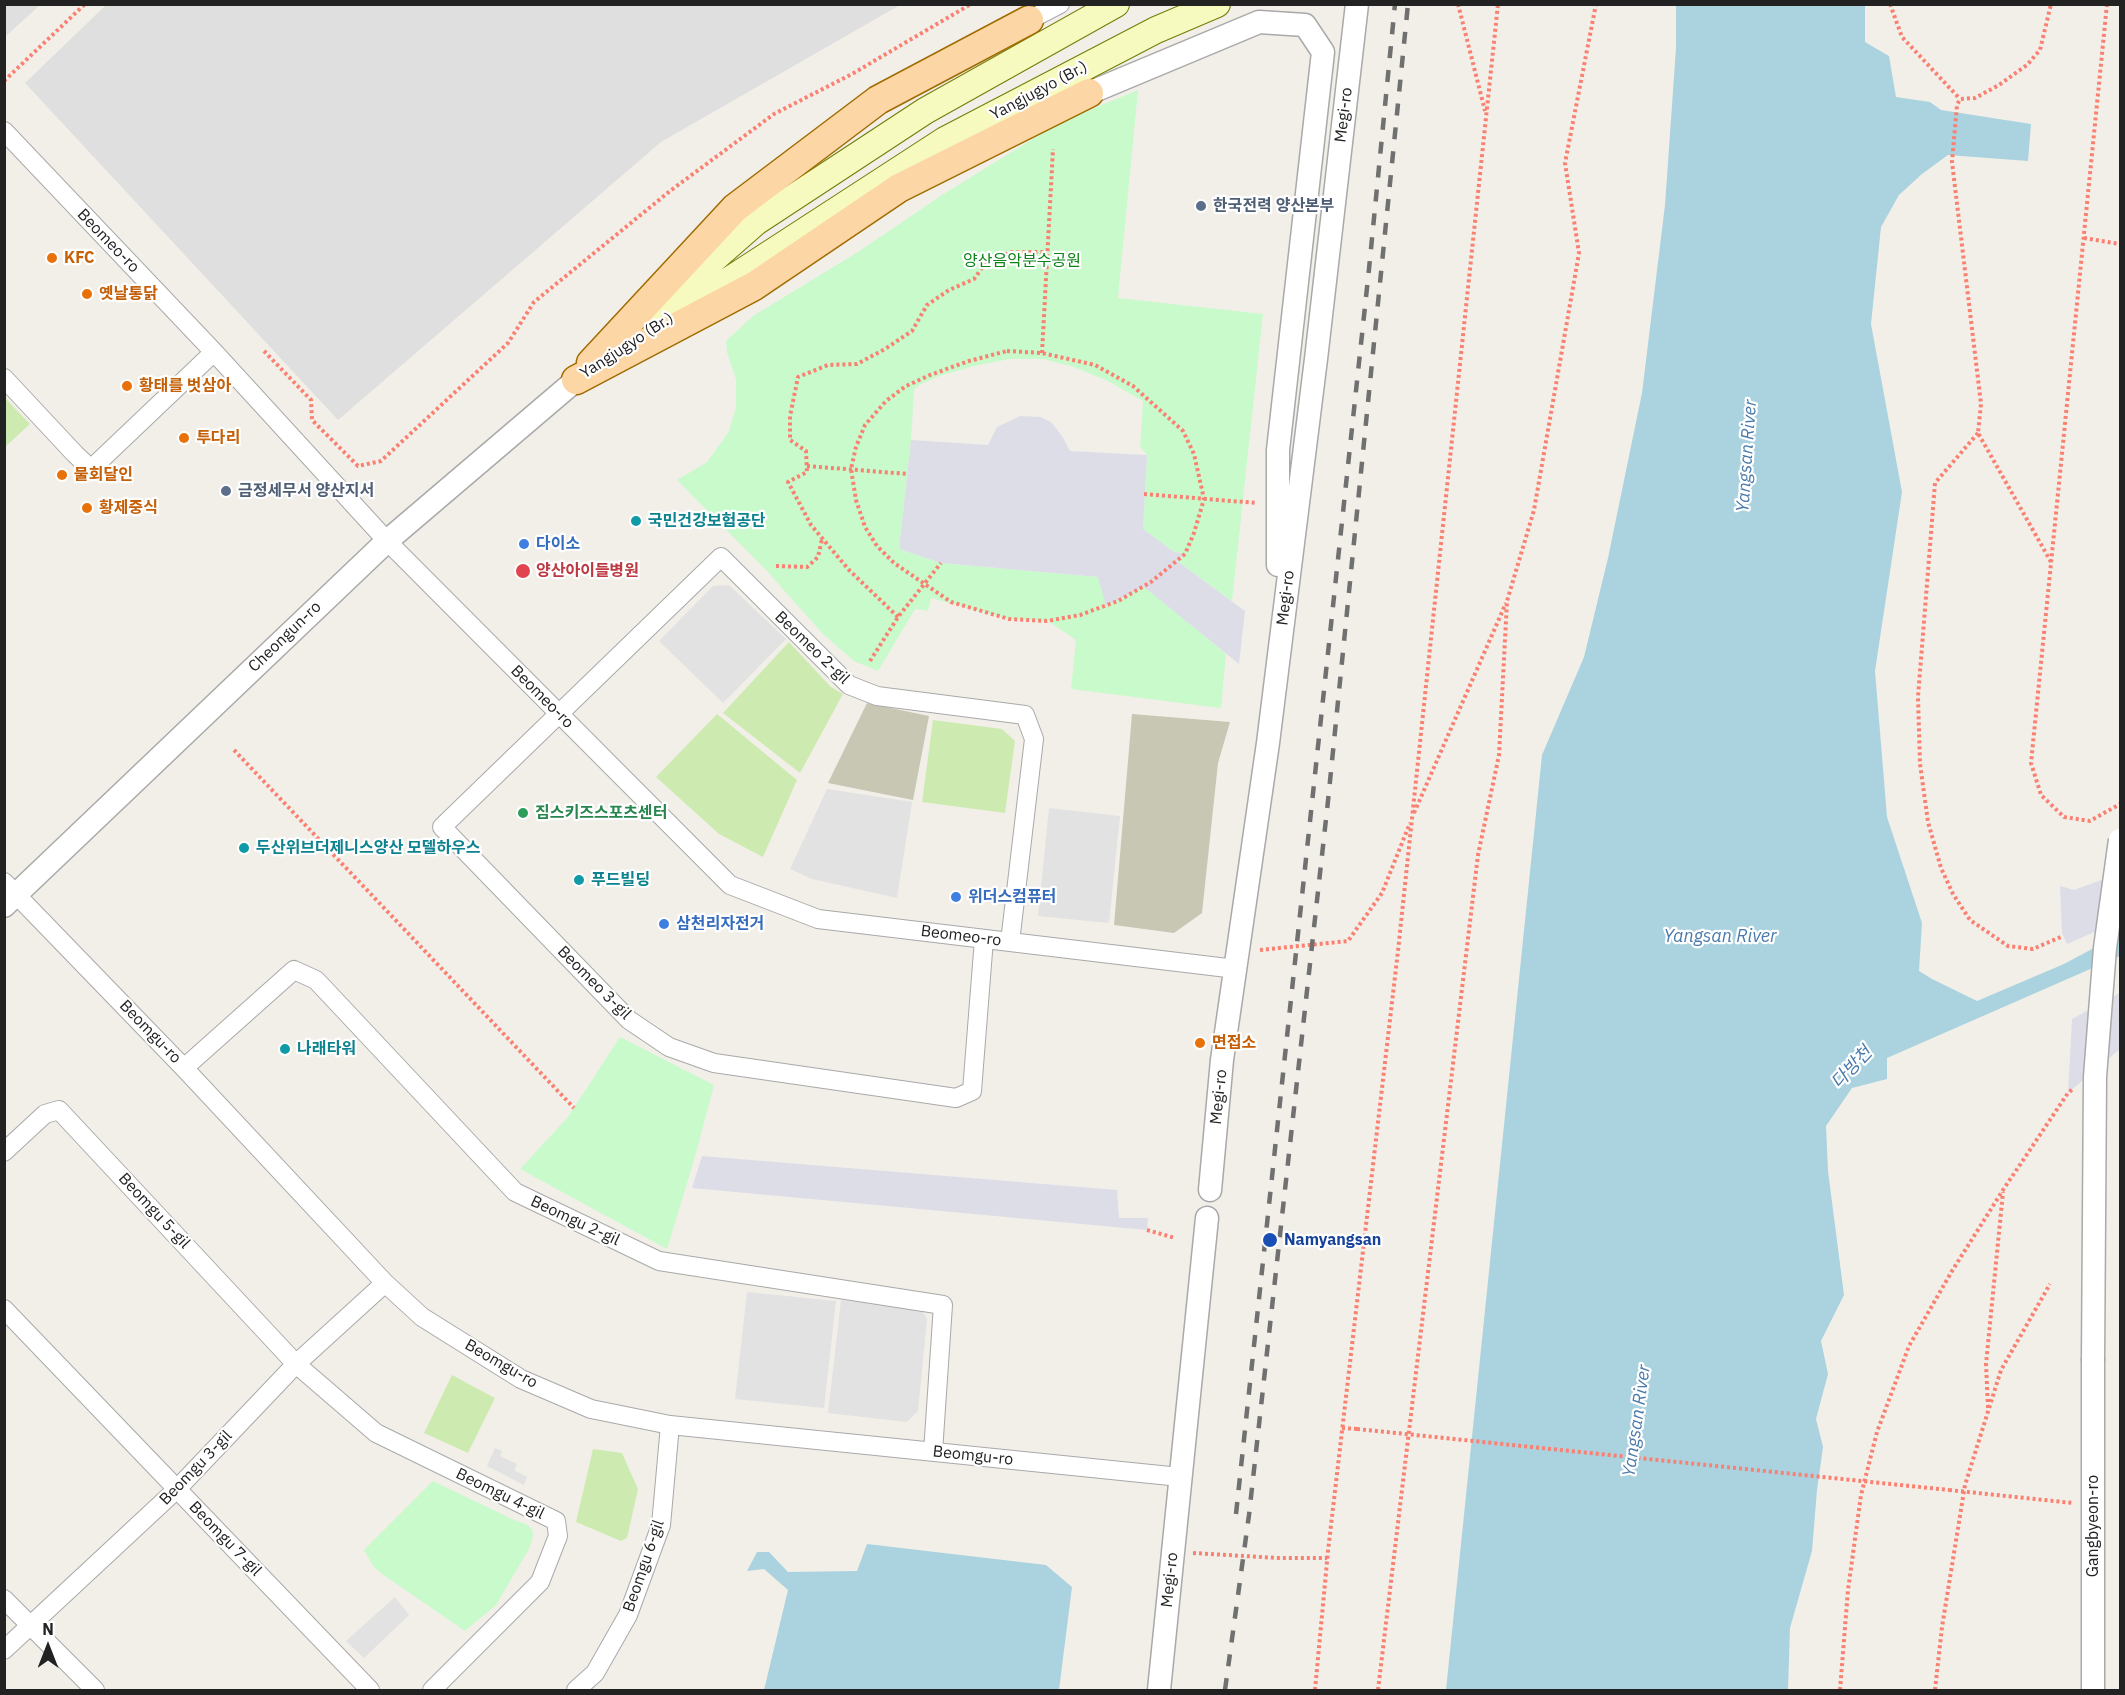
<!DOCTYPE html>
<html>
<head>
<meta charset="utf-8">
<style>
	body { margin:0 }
	#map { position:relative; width:2125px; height:1695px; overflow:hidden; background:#f2efe9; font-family:"IBM Plex Sans",sans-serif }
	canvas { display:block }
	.frame { position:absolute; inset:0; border:6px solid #222; pointer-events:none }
	.north { position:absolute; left:18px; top:1617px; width:60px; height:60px; -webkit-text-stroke:4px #fff; paint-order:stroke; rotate:0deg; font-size:16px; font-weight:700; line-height:24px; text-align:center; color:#222 }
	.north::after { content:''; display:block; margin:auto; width:21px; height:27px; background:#222; clip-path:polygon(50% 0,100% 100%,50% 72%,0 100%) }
</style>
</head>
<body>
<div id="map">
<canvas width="2125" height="1695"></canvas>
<div class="frame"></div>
<div class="north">N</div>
</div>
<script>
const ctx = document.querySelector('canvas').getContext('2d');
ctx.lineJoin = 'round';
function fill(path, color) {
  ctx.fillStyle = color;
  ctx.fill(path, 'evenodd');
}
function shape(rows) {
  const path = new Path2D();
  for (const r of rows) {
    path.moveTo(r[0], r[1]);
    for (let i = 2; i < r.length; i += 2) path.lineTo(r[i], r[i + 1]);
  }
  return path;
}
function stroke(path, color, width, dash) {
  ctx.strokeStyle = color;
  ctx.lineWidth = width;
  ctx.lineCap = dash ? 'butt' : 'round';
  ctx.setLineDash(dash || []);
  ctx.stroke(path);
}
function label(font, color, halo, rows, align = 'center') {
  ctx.font = font + ' "IBM Plex Sans","Noto Sans KR",sans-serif';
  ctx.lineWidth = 4.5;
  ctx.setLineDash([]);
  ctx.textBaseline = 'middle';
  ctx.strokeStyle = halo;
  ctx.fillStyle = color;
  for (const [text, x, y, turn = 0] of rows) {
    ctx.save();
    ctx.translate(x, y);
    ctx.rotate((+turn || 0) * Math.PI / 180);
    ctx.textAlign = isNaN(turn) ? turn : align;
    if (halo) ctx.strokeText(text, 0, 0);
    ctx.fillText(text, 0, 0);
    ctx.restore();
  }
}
const residential = shape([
	[5,4,40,4,40,5,5,37],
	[107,4,900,4,900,5,661,142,338,420,25,83]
]);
const construction = shape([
	[867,703,929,716,913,800,828,783],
	[1132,714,1230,722,1218,763,1202,913,1174,933,1114,925]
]);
const grass = shape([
	[4,397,30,424,5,447,4,447],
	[789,642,831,687,843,694,800,773,723,713],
	[717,714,797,780,763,857,719,834,656,777],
	[933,720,1002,729,1015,741,1005,813,922,802],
	[452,1375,495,1398,468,1453,424,1433],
	[593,1449,622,1453,638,1489,627,1538,621,1541,576,1522]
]);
const park = shape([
	[1138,90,1118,298,1263,314,1232,601,1177,561,1184,554,1174,552,1143,529,1147,455,1140,446,1143,401,1108,381,1074,367,1043,359,1009,359,974,366,939,376,919,385,914,390,911,440,899,549,941,563,1098,577,1118,601,1144,586,1226,654,1221,708,1071,689,1076,640,1048,621,1009,619,931,598,928,611,915,609,878,671,854,661,823,634,766,570,677,480,707,462,728,433,736,408,736,379,727,352,726,341,753,316,858,252,942,195,1060,122],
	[620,1037,714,1085,695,1157,667,1249,520,1169,568,1117],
	[433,1481,514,1520,526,1524,532,1529,533,1536,529,1549,496,1605,465,1631,382,1574,373,1566,364,1550]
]);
const parking = shape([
	[729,585,786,639,723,703,659,641,713,586],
	[827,789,912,802,897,898,812,879,790,869],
	[1049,808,1120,816,1109,923,1038,916],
	[747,1292,836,1301,824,1408,735,1399],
	[841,1300,921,1309,927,1319,918,1411,907,1422,828,1413],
	[495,1448,502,1451,500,1456,517,1464,514,1470,527,1477,524,1485,487,1466],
	[395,1597,409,1615,364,1658,346,1641]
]);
const plaza = shape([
	[1020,416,1040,417,1051,422,1062,436,1070,451,1147,455,1143,529,1174,552,1185,554,1177,561,1245,611,1239,664,1144,587,1106,606,1098,577,941,563,899,549,911,440,988,445,997,427],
	[2120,873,2120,921,2067,944,2062,933,2060,886,2074,890],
	[2120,993,2120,1049,2068,1093,2072,1019],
	[702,1156,1117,1190,1119,1218,1148,1218,1147,1230,692,1188]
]);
const water = shape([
	[1676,5,1865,5,1865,42,1889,56,1896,97,1930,102,1941,110,2031,124,2028,161,1948,155,1922,174,1899,195,1881,227,1871,324,1902,492,1875,671,1887,817,1922,923,1919,971,1932,979,1977,1001,2064,964,2120,934,2120,956,1887,1058,1887,1079,1852,1088,1826,1126,1828,1171,1844,1295,1821,1341,1828,1374,1816,1419,1823,1447,1817,1490,1812,1551,1790,1628,1788,1690,1446,1690,1542,755,1584,657,1608,558,1642,393,1665,205,1676,48],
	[867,1544,1046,1565,1072,1587,1059,1690,764,1690,788,1590,764,1569,747,1571,757,1552,769,1552,788,1572,857,1571]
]);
const path = shape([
	[1458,4,1485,111],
	[1890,4,1902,37,1960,99],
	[2107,4,2031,763,2041,795,2064,817,2090,821,2120,804],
	[4,81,85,4],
	[2084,238,2120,244],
	[264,351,311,400,312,420,358,466,381,461,508,343,534,302,670,191,774,114,852,74,971,4],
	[1007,351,1042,353,1095,365,1133,386,1183,431,1194,454,1204,499,1194,533,1185,554,1151,582,1118,601,1080,615,1047,621,1009,619,951,602,894,563,877,546,865,527,856,500,851,469,856,447,865,425,886,401,906,386,930,375,969,361,1007,351],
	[1042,353,1053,149],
	[1978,433,1935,483,1918,697,1920,764,1928,822,1941,868,1953,894,1970,920,2008,946,2033,949,2063,936],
	[807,466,908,474],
	[1144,494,1257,503],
	[2051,562,1978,433,1981,404,1952,162,1957,105,1960,99,1975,98,1999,85,2027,65,2040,50,2051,4],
	[776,566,807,567,818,557,822,539],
	[898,617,849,570,811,525,788,482,807,472,806,451,790,440,790,416,798,377,828,365,857,364,885,349,912,331,927,305,949,290,974,279,987,261,1012,252,1047,252],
	[870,661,898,617,941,563],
	[234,750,574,1108],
	[1414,813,1506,603],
	[1260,950,1348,941,1382,893,1410,823],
	[1147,1230,1175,1238],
	[1988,1408,1986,1364,2003,1192],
	[1342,1428,1357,1429],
	[1949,1490,2073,1503],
	[1193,1553,1278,1558,1327,1558],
	[1315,1690,1328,1551,1398,951,1498,4],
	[1378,1690,1478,855,1499,755,1507,601,1534,510,1579,253,1565,163,1596,4],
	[1840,1690,1848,1590,1861,1495,1877,1432,1909,1346,1952,1271,2003,1190,2068,1093,2074,1088],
	[1935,1690,1942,1627,1965,1485,2001,1370,2050,1284]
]);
const minor = shape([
	[1029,20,1060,4],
	[4,131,214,352,387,541,730,885,818,919,1236,969],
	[4,378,75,454,91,469,214,352],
	[4,882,184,1068,385,1283,422,1317,521,1379,591,1409,670,1425,1180,1477],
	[984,939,972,1091,956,1098,714,1063,669,1047,629,1020,442,827,721,557,849,685,877,696,1025,715,1034,739,1010,942],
	[184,1068,294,970,316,980,515,1192,659,1261,943,1305,933,1452],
	[4,1152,45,1114,59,1110,296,1364,376,1433,556,1521,558,1536,540,1582,432,1690],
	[4,1309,370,1690],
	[4,1599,95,1690],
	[4,1650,177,1489,296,1364,385,1283],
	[576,1690,595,1673,628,1615,661,1525,670,1425]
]);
const tertiary = shape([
	[1089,93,1259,22,1305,25,1323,52,1278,450,1278,565],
	[4,906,387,541,576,380],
	[1210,1190,1222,1060,1268,743,1316,359,1357,4],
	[2093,1361,2093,1690],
	[1159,1690,1207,1218]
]);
const secondary = shape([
	[651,314,756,222,925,111,1116,4],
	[677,314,945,140,1156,30,1217,4]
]);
const primary = shape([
	[591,363,735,208,878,100,1029,20],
	[576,380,754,286,899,188,1089,93]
]);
const rail = shape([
	[1236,1514,1369,269,1395,4],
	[1225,1690,1249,1515,1328,801,1408,4]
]);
const pathBridge = shape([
	[1357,1429,1949,1490]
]);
const tertiaryBridge = shape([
	[2093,1361,2095,1077,2105,948,2120,840]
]);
const markers = [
	[1201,206,6,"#5c6f8a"],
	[52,258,6,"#e8710a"],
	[87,294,6,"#e8710a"],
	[127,386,6,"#e8710a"],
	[184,438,6,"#e8710a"],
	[62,475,6,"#e8710a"],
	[226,491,6,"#5c6f8a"],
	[87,508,6,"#e8710a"],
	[636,521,6,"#0f9aa8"],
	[524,544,6,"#3f7fe0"],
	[523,571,8,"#e0444e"],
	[523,813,6,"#2e9e5b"],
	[244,848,6,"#0f9aa8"],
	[579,880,6,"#0f9aa8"],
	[956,897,6,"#3f7fe0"],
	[664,924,6,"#3f7fe0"],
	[1200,1043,6,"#e8710a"],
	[285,1049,6,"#0f9aa8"],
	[1270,1240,8,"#1a4fb4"]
];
const streetNames = [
	["Yangjugyo (Br.)",1039,91,-28],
	["Megi-ro",1344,115,-83],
	["Beomeo-ro",108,241,46],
	["Yangjugyo (Br.)",627,346,-33],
	["Megi-ro",1286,598,-83],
	["Cheongun-ro",285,637,-44],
	["Beomeo 2-gil",812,648,44],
	["Beomeo-ro",542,697,45],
	["Beomeo-ro",961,936,7],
	["Beomeo 3-gil",594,983,45],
	["Beomgu-ro",150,1032,46],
	["Megi-ro",1219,1097,-84],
	["Beomgu 5-gil",154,1211,47],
	["Beomgu 2-gil",575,1221,25],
	["Beomgu-ro",501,1364,30],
	["Beomgu-ro",973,1456,6],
	["Beomgu 3-gil",196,1468,-46],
	["Beomgu 4-gil",500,1494,26],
	["Gangbyeon-ro",2093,1526,-90],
	["Beomgu 7-gil",225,1539,46],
	["Beomgu 6-gil",644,1566,-71],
	["Megi-ro",1170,1580,-84]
];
const serviceNames = [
	["한국전력 양산본부",1213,206],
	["금정세무서 양산지서",238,491]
];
const foodNames = [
	["KFC",64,258],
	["옛날통닭",99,294],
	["황태를 벗삼아",139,386],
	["투다리",196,438],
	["물회달인",74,475],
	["황제중식",99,508],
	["면접소",1212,1043]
];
const parkNames = [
	["양산음악분수공원",1022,261]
];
const cultureNames = [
	["국민건강보험공단",648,521],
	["두산위브더제니스양산 모델하우스",256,848],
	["푸드빌딩",591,880],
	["나래타워",297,1049]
];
const shopNames = [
	["다이소",536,544],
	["위더스컴퓨터",968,897],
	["삼천리자전거",676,924]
];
const healthNames = [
	["양산아이들병원",536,571]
];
const leisureNames = [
	["짐스키즈스포츠센터",535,813]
];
const transitNames = [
	["Namyangsan",1284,1240]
];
const waterNames = [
	["Yangsan River",1747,456,-86],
	["Yangsan River",1720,937],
	["다방천",1852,1068,-47],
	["Yangsan River",1637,1421,-82]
];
fill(residential, '#e0dfdf');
fill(construction, '#c7c7b4');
fill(grass, '#cdebb0');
fill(park, '#c8facc');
fill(parking, '#e2e2e2');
fill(plaza, '#dddde8');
fill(water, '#aad3df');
stroke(minor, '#a9a9a9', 20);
stroke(tertiary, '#a9a9a9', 25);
stroke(secondary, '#707d05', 28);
stroke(primary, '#a06b00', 31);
stroke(path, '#fa8072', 4, [3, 3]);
stroke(minor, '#fff', 18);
stroke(tertiary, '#fff', 22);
stroke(secondary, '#f7fabf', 26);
stroke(primary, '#fcd6a4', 28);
stroke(rail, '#707070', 4.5, [12, 12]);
stroke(tertiaryBridge, '#a9a9a9', 25, []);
stroke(pathBridge, '#fa8072', 4, [3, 3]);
stroke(tertiaryBridge, '#fff', 22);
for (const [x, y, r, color] of markers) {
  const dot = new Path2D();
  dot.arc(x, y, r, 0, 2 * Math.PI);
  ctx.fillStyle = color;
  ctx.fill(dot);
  stroke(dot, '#fff', 2);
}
label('16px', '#222', '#fff', streetNames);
label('bold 16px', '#4e5e75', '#fff', serviceNames, 'left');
label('bold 16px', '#c56008', '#fff', foodNames, 'left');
label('16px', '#0c8416', '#fff', parkNames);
label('bold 16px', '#0d838f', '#fff', cultureNames, 'left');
label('bold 16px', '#366cbe', '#fff', shopNames, 'left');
label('bold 16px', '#be3a42', '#fff', healthNames, 'left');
label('bold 16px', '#27864d', '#fff', leisureNames, 'left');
label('bold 16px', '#164399', '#fff', transitNames, 'left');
label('italic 18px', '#4a7aab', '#fff', waterNames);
</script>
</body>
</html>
